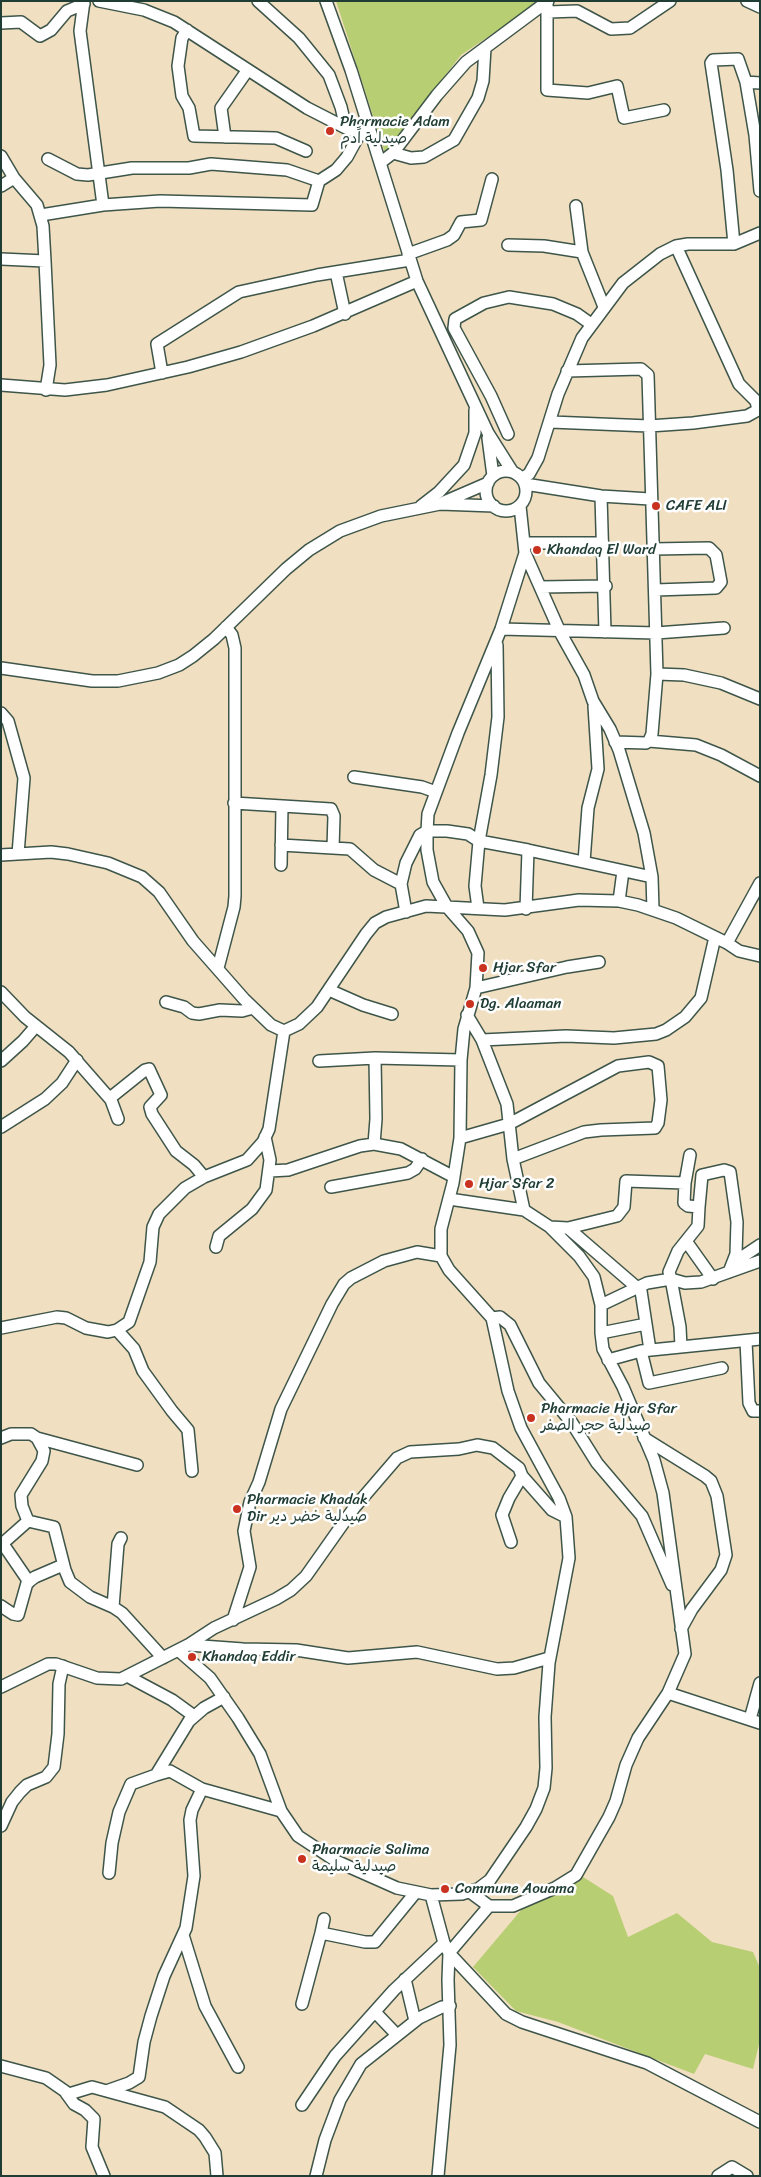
<!DOCTYPE html>
<html>
<head>
<meta charset="utf-8">
<style>
	body { margin:0 }
	#map { position:relative; width:761px; height:2177px; overflow:hidden; background:#f1dfc1; font-family:Sriracha,sans-serif }
	canvas { display:block }
	.frame { position:absolute; inset:0; border:2px solid #1f3d34; pointer-events:none }
</style>
</head>
<body>
<div id="map">
<canvas width="761" height="2177"></canvas>
<div class="frame"></div>
</div>
<script>
const ctx = document.querySelector('canvas').getContext('2d');
ctx.lineJoin = 'round';
function fill(path, color) {
  ctx.fillStyle = color;
  ctx.fill(path, 'evenodd');
}
function shape(rows) {
  const path = new Path2D();
  for (const r of rows) {
    if (r.length === 3) {
      path.moveTo(r[0] + r[2], r[1]);
      path.arc(r[0], r[1], r[2], 0, 2 * Math.PI);
      continue;
    }
    path.moveTo(r[0], r[1]);
    for (let i = 2; i < r.length; i += 2) path.lineTo(r[i], r[i + 1]);
  }
  return path;
}
function stroke(path, color, width, dash) {
  ctx.strokeStyle = color;
  ctx.lineWidth = width;
  ctx.lineCap = dash ? 'butt' : 'round';
  ctx.setLineDash(dash || []);
  ctx.stroke(path);
}
function label(font, color, halo, rows, align = 'center') {
  ctx.font = font + ' Sriracha,"Playpen Sans Arabic",sans-serif';
  ctx.lineWidth = 5;
  ctx.setLineDash([]);
  ctx.textBaseline = 'middle';
  ctx.strokeStyle = halo;
  ctx.fillStyle = color;
  for (const [text, x, y, turn = 0] of rows) {
    ctx.save();
    ctx.translate(x, y);
    ctx.rotate((+turn || 0) * Math.PI / 180);
    ctx.textAlign = isNaN(turn) ? turn : align;
    if (halo) ctx.strokeText(text, 0, 0);
    ctx.fillText(text, 0, 0);
    ctx.restore();
  }
}
const green = shape([
	[336,1,541,1,461,55,385,153],
	[580,1875,613,1896,628,1937,677,1913,712,1942,753,1952,760,1968,760,2040,753,2069,705,2054,694,2074,558,2022,516,2011,473,1967,522,1909]
]);
const minor = shape([
	[84,1,80,31,103,205],
	[99,1,144,10,174,22,307,108,346,128,365,135],
	[258,1,299,38,329,75,341,107,346,128],
	[326,1,351,70,417,281,488,433,512,471],
	[747,1,760,7],
	[547,2,547,90,588,93,617,86,624,118,664,110],
	[548,12,577,11,611,29,630,28,670,1],
	[1,23,21,22,40,36,51,30,67,11,84,4],
	[187,30,182,38,178,66,182,96,189,108,194,136,276,138,306,151],
	[760,83,746,82,755,135,760,191],
	[225,137,221,108,247,71],
	[393,153,411,158,424,157,454,140,478,98,483,81,485,48],
	[1,156,14,178,37,205,43,226,45,261],
	[48,159,77,174,88,175,132,168,189,168,211,164,287,170,319,181,336,170,347,157,359,135],
	[380,163,393,153,437,95,466,62,548,1],
	[1,186,14,178],
	[576,206,582,252],
	[41,215,103,205,160,201,312,205,319,181],
	[734,244,727,170,711,63,713,60,738,59,746,82],
	[508,245,544,246,582,252,604,307],
	[408,254,447,240,454,235,461,222,481,220,492,179],
	[1,259,45,261,50,365,46,390],
	[336,272,345,314],
	[567,371,641,369,648,375,657,674,652,734,649,741,646,743,615,742],
	[162,373,157,344,239,292,317,275,410,260],
	[1,385,65,390,107,385,188,367,241,352,313,326,417,281],
	[551,422,649,426,693,423,747,416,758,410,756,401,739,384,676,246],
	[508,434,491,396,454,328,455,319,484,303,509,297,553,304,577,314,591,324],
	[488,438,493,476],
	[506,491,20],
	[522,478,529,474,538,458,558,394,582,338,623,283,660,254,676,246,688,244,734,244,760,233],
	[525,484,601,496,650,499],
	[601,496,605,632],
	[444,502,488,483],
	[421,506,439,492,464,465,475,433,475,410],
	[526,543,603,543],
	[653,549,709,548,716,555,721,582,716,588,655,590],
	[525,553,560,632,584,675,593,701,610,729,619,750,644,833,652,877,653,910],
	[540,587,606,586],
	[501,629,656,633,724,628],
	[1,668,92,681,118,681,158,673,179,665,193,656,214,639,286,569,309,550,340,531,381,516,440,504,494,506],
	[657,674,684,675,721,683,760,699],
	[1,713,8,721,24,778,18,854],
	[649,741,696,745,721,755,760,776],
	[354,777,422,787,436,792],
	[234,803,331,809,334,816,333,848],
	[281,845,350,849,374,870,401,884],
	[1,855,51,852,68,854,108,863,142,877,159,892,193,941,244,999,271,1025,284,1031,299,1024,317,1007,366,934,375,923,386,917,426,906,505,910,579,900,619,901,638,905,676,918,727,943,739,951,760,956],
	[584,862,588,808,598,769,594,706],
	[281,865,282,806],
	[619,901,623,871],
	[478,908,475,886,479,841,491,775,498,717,497,645],
	[526,909,528,850],
	[406,912,401,884,406,863,420,835,427,831,447,831,468,834,479,841,528,850,652,877],
	[727,943,760,883],
	[218,968,234,907,235,896,235,648,232,635,226,627],
	[476,988,567,967,599,962],
	[329,990,363,1005,392,1014],
	[1,992,25,1017,69,1052,111,1100,118,1119],
	[166,1002,184,1007,192,1013,199,1014,220,1010,242,1011,253,1008],
	[482,1040,566,1036,614,1038,656,1034,666,1030,685,1017,701,998,715,937],
	[1,1061,23,1041,36,1026],
	[319,1061,375,1058,461,1060],
	[110,1098,145,1070,149,1069,161,1095,150,1107,152,1114,176,1151,194,1165,204,1177],
	[1,1127,45,1099,62,1083,77,1060],
	[460,1138,509,1124,618,1066,649,1062,658,1066,661,1100,658,1123,655,1128,601,1130,584,1132,513,1159],
	[374,1144,376,1119,375,1058],
	[270,1171,288,1170,360,1146,374,1144,401,1149,454,1177],
	[685,1183,684,1203,688,1206,699,1207,702,1175,724,1170,730,1172,737,1222,736,1254,729,1272],
	[331,1187,408,1173,415,1169,422,1159],
	[449,1199,524,1210,513,1159,507,1104,482,1040,467,1015],
	[550,1227,568,1228,617,1216,624,1207,626,1181,685,1183,690,1155],
	[568,1228,641,1291,650,1350],
	[686,1241,713,1279],
	[216,1247,219,1236,252,1209,266,1190,270,1160,265,1137],
	[733,1263,760,1245],
	[671,1279,685,1283,701,1282,760,1261],
	[671,1279,680,1327,681,1347],
	[601,1305,647,1283,671,1279,669,1272,678,1251,698,1226,699,1207],
	[492,1318,500,1317,510,1325,539,1383,572,1423,597,1463,642,1516,672,1585],
	[1,1328,57,1317,66,1318,86,1328,108,1332,117,1330,129,1322,150,1262,153,1227,159,1214,185,1188,204,1177,247,1160,263,1142,269,1129,284,1031],
	[117,1330,134,1349,143,1371,172,1411,188,1430,192,1471],
	[601,1333,646,1324],
	[746,1341,749,1403,753,1411,760,1411],
	[641,1351,649,1383,722,1368],
	[608,1360,641,1351,760,1339],
	[1,1438,11,1434,31,1434,37,1438,44,1451,42,1461,21,1495,22,1506,28,1521],
	[37,1438,137,1465],
	[644,1438,705,1476,711,1481,717,1496,726,1555,721,1570,692,1609,681,1629],
	[28,1521,54,1527,65,1570,70,1582,90,1597,113,1607,122,1613,163,1658],
	[511,1542,502,1515,509,1498,522,1476],
	[3,1544,29,1582],
	[1,1545,28,1521],
	[1,1606,13,1614,18,1615,27,1583,35,1577,63,1565],
	[113,1607,118,1544,121,1538],
	[233,1620,250,1567,244,1531,250,1502,259,1482,281,1409,332,1304,344,1284,351,1278,384,1261,417,1252,441,1256],
	[188,1645,243,1649,296,1650,348,1658,417,1652,497,1669,514,1668,549,1658],
	[178,1650,210,1678,238,1718,260,1754,281,1811,298,1836,336,1861,397,1888,431,1895,462,1894,478,1889,490,1880,526,1827,536,1809,544,1788,546,1768,545,1717,549,1663,569,1558,566,1517,559,1498,521,1428,508,1391,492,1318,449,1270,441,1256,441,1229,453,1183,460,1138,461,1060,464,1029,476,988,478,953,468,931,447,907,433,882,427,850,427,831,428,814,458,733,501,629,525,553,520,506],
	[127,1676,172,1700,194,1716],
	[1,1687,48,1664,56,1664,97,1678,121,1679,188,1645,214,1628,276,1599,291,1590,306,1576,354,1508,397,1458,410,1452,459,1449,477,1445,493,1448,519,1468,522,1476,552,1510,566,1517],
	[668,1693,760,1723],
	[750,1719,760,1683],
	[156,1775,170,1771,202,1789,281,1811],
	[1,1826,12,1802,20,1792,27,1785,46,1777,54,1767,58,1734,59,1684,63,1666],
	[109,1873,112,1843,119,1812,131,1784,156,1775,189,1721,204,1708,224,1697],
	[470,1892,489,1906,513,1906,555,1888,576,1875,609,1817,616,1801,626,1765,638,1738,668,1693,685,1654,663,1493,654,1460,623,1387,603,1349,601,1333,601,1305,594,1277,579,1256,550,1227,524,1210],
	[431,1895,444,1943,449,1953,448,1980,450,2045,438,2176],
	[489,1906,449,1953,506,2014,522,2022,647,2063,760,2122],
	[321,1933,324,1919],
	[183,1935,205,2006,238,2067],
	[405,1979,415,2021],
	[302,2004,321,1933,365,1942,375,1942,416,1892],
	[375,2012,397,2035],
	[1,2066,46,2078,69,2094,92,2087,165,2107,199,2130,205,2137,215,2153,217,2176],
	[109,2090,129,2083,139,2077,144,2042,151,2016,164,1976,186,1928,194,1876,190,1820,192,1810,202,1789],
	[66,2093,74,2104,85,2110,94,2119,92,2147,104,2176],
	[302,2105,335,2056,394,1990,444,1943],
	[316,2176,325,2140,340,2100,361,2064,419,2018,442,2007,450,2006],
	[718,2176,732,2167,747,2176]
]);
const markers = [
	[330,131,5,"#c8321e"],
	[656,506,5,"#c8321e"],
	[537,550,5,"#c8321e"],
	[483,968,5,"#c8321e"],
	[470,1004,5,"#c8321e"],
	[469,1184,5,"#c8321e"],
	[531,1418,5,"#c8321e"],
	[237,1509,5,"#c8321e"],
	[192,1657,5,"#c8321e"],
	[302,1859,5,"#c8321e"],
	[445,1889,5,"#c8321e"]
];
const poiNames = [
	["Pharmacie Adam",340,122],
	["صيدلية اًدم",340,139],
	["CAFE ALI",666,506],
	["Khandaq El Ward",547,550],
	["Hjar Sfar",493,968],
	["Dg. Alaaman",480,1004],
	["Hjar Sfar 2",479,1184],
	["Pharmacie Hjar Sfar",541,1409],
	["صيدلية حجر الصفر",541,1426],
	["Pharmacie Khadak",247,1500],
	["Dir صيدلية خضر دير",247,1517],
	["Khandaq Eddir",202,1657],
	["Pharmacie Salima",312,1850],
	["صيدلية سليمة",312,1867],
	["Commune Aouama",455,1889]
];
fill(green, '#b8ce73');
stroke(minor, '#3e5549', 14);
stroke(minor, '#fff', 11);
for (const [x, y, r, color] of markers) {
  const dot = new Path2D();
  dot.arc(x, y, r, 0, 2 * Math.PI);
  ctx.fillStyle = color;
  ctx.fill(dot);
  stroke(dot, '#fff', 2);
}
label('15px', '#1f3d34', '#fff', poiNames, 'left');
</script>
</body>
</html>
